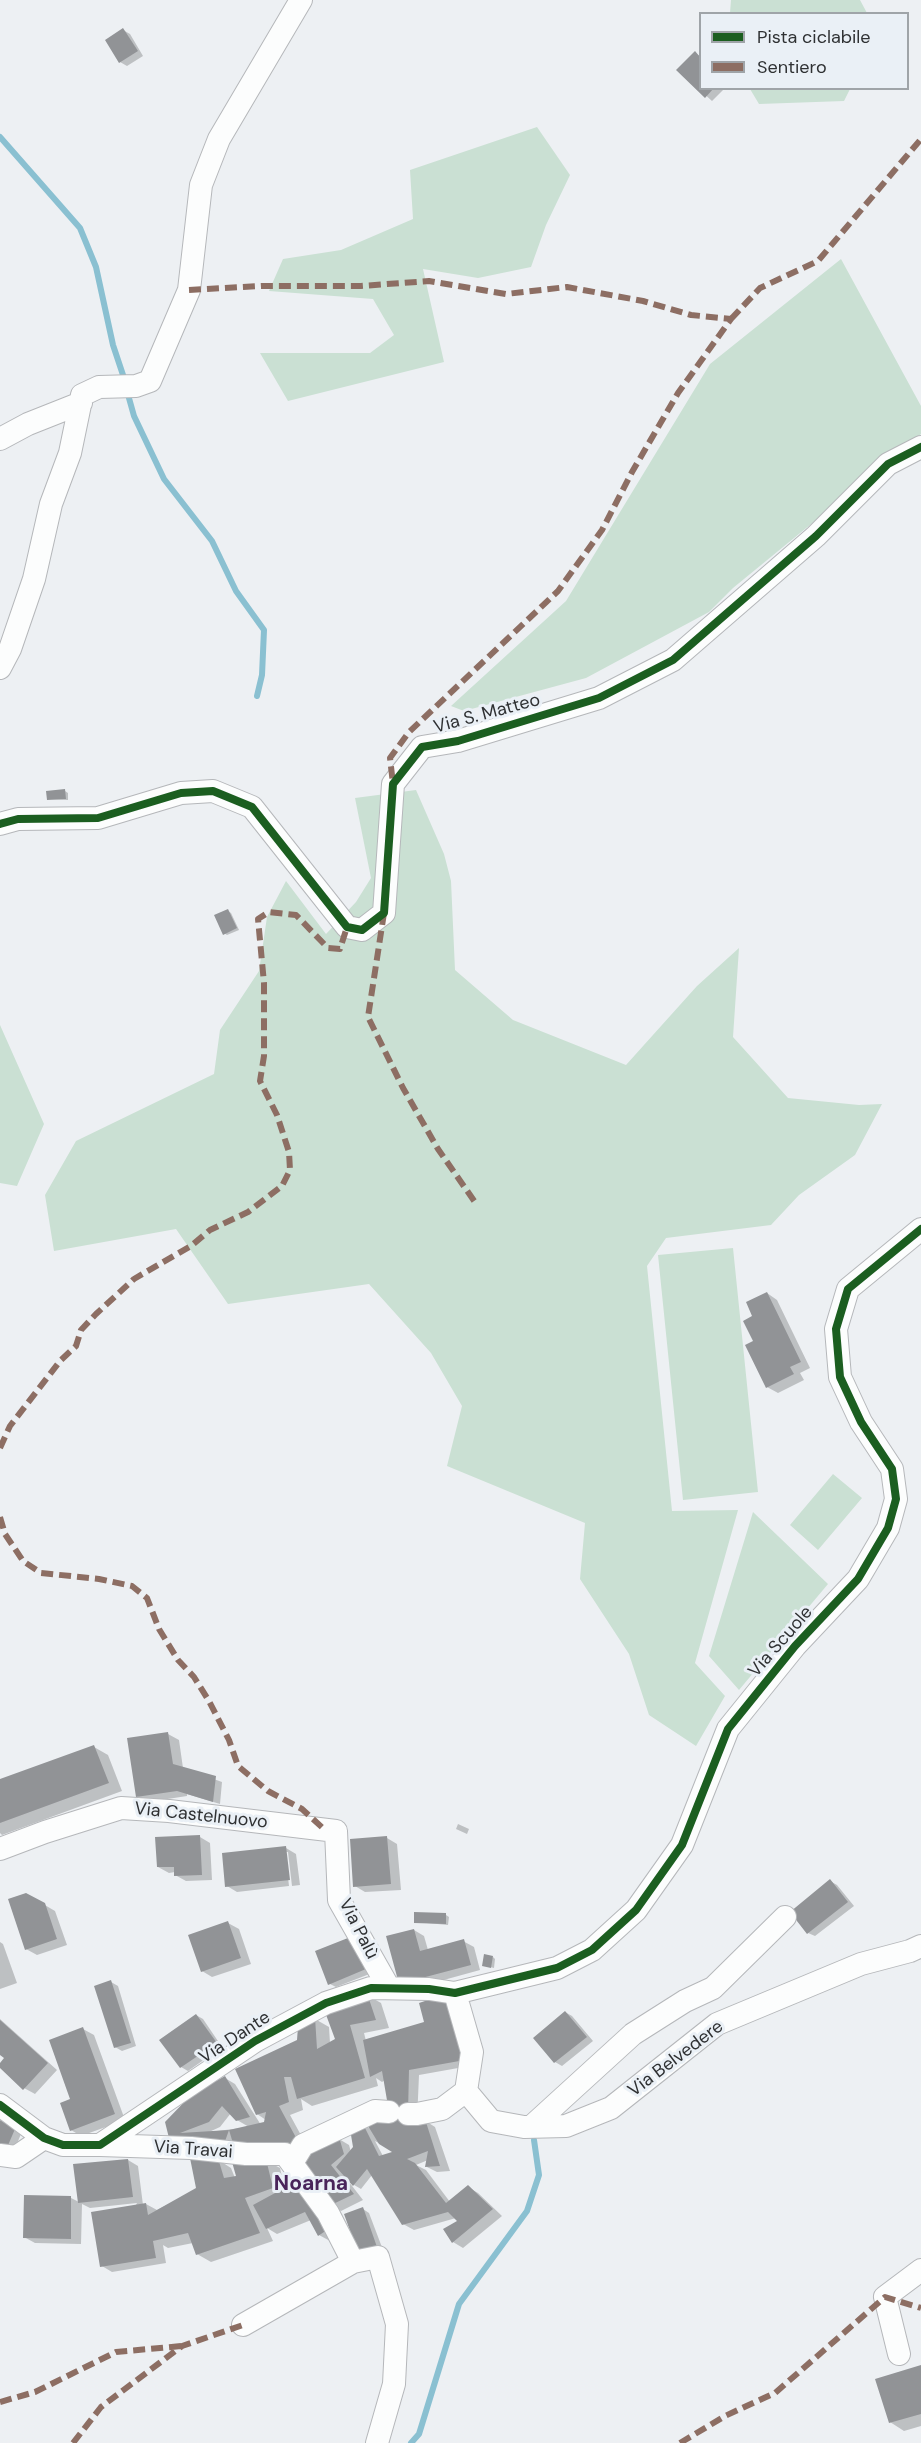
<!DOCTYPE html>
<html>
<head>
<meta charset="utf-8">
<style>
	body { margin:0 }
	#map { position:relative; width:921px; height:2443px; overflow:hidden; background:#edf0f3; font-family:"DM Sans",sans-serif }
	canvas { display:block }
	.legend { position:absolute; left:699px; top:12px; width:210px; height:78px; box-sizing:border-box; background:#eaf0f6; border:2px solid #9fa4a8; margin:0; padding:8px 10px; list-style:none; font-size:18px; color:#2f3133 }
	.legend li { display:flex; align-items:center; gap:12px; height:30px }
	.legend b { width:30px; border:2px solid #9fa4a8 }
</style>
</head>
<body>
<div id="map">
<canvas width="921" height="2443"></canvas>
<ul class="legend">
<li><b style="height:8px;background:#1b5e20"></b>Pista ciclabile</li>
<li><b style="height:8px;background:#8d6e63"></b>Sentiero</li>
</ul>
</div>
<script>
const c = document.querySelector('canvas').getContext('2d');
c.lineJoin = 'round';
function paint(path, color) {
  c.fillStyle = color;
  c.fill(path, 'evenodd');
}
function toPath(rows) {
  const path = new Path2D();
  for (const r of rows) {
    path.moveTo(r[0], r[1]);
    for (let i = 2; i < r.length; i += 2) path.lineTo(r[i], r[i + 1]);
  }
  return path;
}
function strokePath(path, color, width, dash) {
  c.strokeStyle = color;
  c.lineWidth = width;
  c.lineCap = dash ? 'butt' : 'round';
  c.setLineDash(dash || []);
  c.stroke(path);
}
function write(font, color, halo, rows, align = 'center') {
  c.font = font + ' "DM Sans",sans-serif';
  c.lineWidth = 6;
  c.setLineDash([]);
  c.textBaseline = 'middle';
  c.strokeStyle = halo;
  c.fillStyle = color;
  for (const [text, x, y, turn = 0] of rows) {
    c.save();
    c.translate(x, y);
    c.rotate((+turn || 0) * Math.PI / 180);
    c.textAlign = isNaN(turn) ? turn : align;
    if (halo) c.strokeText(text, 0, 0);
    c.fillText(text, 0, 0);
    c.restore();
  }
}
const green = toPath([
	[731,0,860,0,867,13,730,13],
	[750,89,850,89,844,101,759,104],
	[537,127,570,175,546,225,531,267,478,278,423,269,444,362,288,401,260,353,370,353,394,335,373,299,269,291,283,259,341,250,413,219,410,170],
	[841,259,921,406,921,434,733,588,709,612,586,678,464,711,451,706,566,601,710,364],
	[416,790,444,854,451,881,455,970,513,1020,626,1065,697,986,739,948,733,1037,788,1098,859,1105,882,1104,855,1155,799,1195,771,1225,666,1238,647,1266,672,1511,738,1510,695,1663,725,1696,696,1746,649,1715,629,1654,580,1579,585,1523,447,1466,462,1406,431,1353,369,1284,228,1304,176,1229,54,1251,45,1195,76,1141,214,1074,220,1030,259,971,267,917,286,881,326,934,356,902,371,878,355,798],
	[0,1025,44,1124,17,1186,0,1183],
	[733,1248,758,1492,683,1500,658,1255],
	[833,1474,862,1498,818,1550,790,1525],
	[753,1512,828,1584,739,1690,709,1656]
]);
const shadow = toPath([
	[123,30,130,34,143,56,127,66,120,62],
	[695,53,700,56,700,88,725,88,712,101,678,70],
	[65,791,68,793,68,800,48,799],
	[228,911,231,913,239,930,227,935,224,933],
	[767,1293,777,1300,810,1368,800,1373,804,1380,778,1393,767,1387,755,1342,754,1317],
	[168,1734,179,1740,183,1768,222,1782,220,1804,187,1794,187,1796,148,1802,137,1796],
	[94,1747,108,1755,122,1791,2,1835,0,1833,0,1781],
	[458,1824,469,1829,467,1834,456,1829],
	[200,1837,210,1843,212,1880,186,1881,175,1875,175,1872,169,1873,158,1867],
	[387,1838,397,1844,401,1890,365,1892,355,1886],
	[286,1848,296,1854,300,1885,292,1886,288,1852,285,1852,289,1886,237,1892,227,1886],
	[830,1881,837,1885,854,1906,815,1936,808,1933],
	[26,1894,55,1911,67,1945,37,1955,26,1949],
	[446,1915,449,1917,448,1925,416,1922],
	[228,1923,239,1929,251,1964,212,1977,202,1971],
	[414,1930,424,1936,428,1950,463,1941,474,1947,480,1970,411,1989],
	[353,1937,372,1973,336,1987,330,1984],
	[0,1942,3,1944,17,1983,0,1989],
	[493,1957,495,1959,494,1968,483,1965],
	[111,1982,118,1986,136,2046,122,2051,115,2047],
	[367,1995,381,2003,389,2028,364,2033,366,2041,426,2023,475,2065,419,2075,417,2121,424,2120,435,2127,450,2171,437,2172,427,2167,428,2160,416,2165,426,2170,450,2202,468,2187,478,2193,502,2216,463,2248,453,2242,445,2230,460,2221,456,2218,414,2230,403,2224,372,2175,361,2189,349,2182,363,2200,341,2211,330,2204,297,2160,339,2139,349,2145,351,2152,355,2147,362,2123,371,2129,390,2117,385,2080,382,2082,376,2078,378,2086,312,2106,301,2099,303,2110,290,2115,309,2150,171,2141,225,2078,235,2084,261,2125,266,2124,266,2120,257,2114,298,2041,315,2019,329,2027,330,2043,337,2040],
	[231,2113,237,2120,249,2127,209,2132,220,2127],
	[375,2141,391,2150,396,2152,383,2156],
	[565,2012,572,2016,593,2041,562,2066,555,2062,535,2038],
	[196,2015,203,2019,222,2047,188,2071,181,2067],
	[0,2019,57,2070,35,2094,24,2088,0,2066,6,2058,0,2053],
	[83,2029,94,2035,125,2120,81,2136,71,2130,72,2100],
	[0,2121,21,2134,13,2153,0,2150],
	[217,2159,231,2168,235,2178,265,2160,280,2168,285,2189,299,2182,330,2241,319,2235,311,2220,277,2234,267,2228,273,2241,211,2262,197,2254,193,2243,168,2248,163,2245,166,2263,112,2272,102,2266,137,2203,90,2208,82,2204,81,2244,35,2243,24,2237,25,2196,71,2198,79,2202,128,2160,138,2166,143,2205,146,2204,157,2210,198,2189],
	[363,2209,369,2213,383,2250,366,2256],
	[921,2367,921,2426,904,2431,890,2422]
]);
const stream = toPath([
	[0,137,80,228,96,267,113,345,125,381],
	[127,391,134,416,164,479,212,541,236,591,264,630,262,675,257,696],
	[411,2443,419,2434,459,2304,527,2211,539,2175,534,2140]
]);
const building = toPath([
	[123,28,138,51,119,63,105,40],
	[695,51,700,57,700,88,714,88,705,98,676,70],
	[65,789,66,799,47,800,46,791],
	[228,909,237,928,223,935,214,915],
	[767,1292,801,1362,790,1367,794,1374,766,1388,745,1345,753,1341,743,1321,752,1316,746,1302],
	[168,1732,173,1764,216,1776,213,1802,177,1791,136,1797,127,1738],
	[94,1745,109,1783,0,1823,0,1779],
	[200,1835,202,1875,174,1876,174,1867,157,1867,155,1837],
	[387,1836,391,1884,353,1887,350,1839],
	[286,1846,290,1880,225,1887,222,1853],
	[830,1879,848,1902,807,1934,790,1912],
	[26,1893,45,1903,57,1939,25,1950,8,1899],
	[414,1912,446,1913,446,1924,414,1923],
	[228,1921,241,1958,201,1972,188,1935],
	[414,1929,420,1951,464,1939,471,1965,399,1984,386,1936],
	[353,1936,366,1969,328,1985,315,1951],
	[484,1954,493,1956,491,1968,482,1966],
	[111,1980,131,2043,114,2048,94,1986],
	[367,1993,376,2020,350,2025,365,2078,297,2099,291,2077,284,2077,289,2102,279,2106,300,2145,235,2150,229,2130,223,2147,170,2142,165,2122,191,2095,225,2076,250,2117,236,2121,222,2106,209,2122,180,2133,229,2130,264,2122,266,2112,256,2115,235,2069,297,2040,298,2027,315,2017,317,2049,335,2039,325,2012],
	[440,1996,453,2009,465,2060,409,2070,408,2114,425,2119,440,2166,425,2167,428,2151,407,2159,415,2163,446,2203,468,2185,493,2209,452,2243,443,2229,457,2221,448,2212,402,2225,367,2169,353,2186,336,2167,353,2147,350,2129,362,2122,379,2156,392,2152,379,2144,365,2121,389,2112,382,2071,370,2077,363,2040,424,2022,419,2003],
	[565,2011,587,2037,554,2063,533,2038],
	[196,2014,217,2043,180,2068,159,2040],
	[0,2020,48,2063,23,2090,0,2068,0,2063,4,2058,0,2055],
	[83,2027,115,2114,70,2131,60,2103,70,2099,49,2040],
	[0,2120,15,2129,6,2150,0,2149],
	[339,2137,344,2154,331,2165,354,2194,329,2206,294,2159],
	[189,2153,218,2158,224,2178,236,2176,232,2162,266,2159,273,2188,245,2198,260,2233,196,2255,188,2233,153,2241,156,2258,100,2267,91,2212,146,2203,148,2215,196,2188],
	[128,2159,133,2197,78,2203,73,2164],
	[299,2180,330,2228,318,2236,305,2212,266,2229,253,2205],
	[24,2195,71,2196,71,2239,23,2238],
	[363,2207,377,2247,358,2253,344,2214],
	[921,2365,921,2414,889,2423,875,2379]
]);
const minor = toPath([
	[0,439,28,424,81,403],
	[0,668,10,649,34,579,51,504,70,453,82,395,99,387,136,386,150,381,189,290,201,185,219,139,301,0],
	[0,824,18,819,98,818,181,793,213,791,252,807,347,927,362,930,384,913,393,784,422,747,458,741,599,698,673,660,816,536,888,464,921,447],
	[0,1849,45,1832,121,1808,169,1811,336,1831,339,1900,389,1988],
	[455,1993,472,2052,466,2091,491,2121,524,2127,566,2126,611,2108,717,2024,861,1964,910,1951,921,1946],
	[0,2105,44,2138,63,2145,100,2145,255,2041,326,2003,371,1988,429,1989,455,1993,557,1968,592,1950,636,1910,682,1845,728,1729,795,1646,858,1579,888,1528,896,1499,892,1469,861,1422,840,1377,836,1329,848,1289,921,1229],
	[408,2114,417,2114,442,2109,466,2091],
	[531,2127,633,2034,685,2001,713,1988,785,1917],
	[100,2145,191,2148,246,2154,285,2154,328,2213,353,2262,243,2325],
	[0,2155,16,2157,44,2138],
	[292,2163,303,2145,375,2111,389,2112],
	[353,2262,378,2257,397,2324,394,2384,377,2443],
	[899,2354,885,2297,921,2270]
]);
const quiet = toPath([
	[189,290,261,286,361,286,429,281,506,294,567,287,643,301,691,315,731,319,678,393,632,472,602,530,558,591,409,732,390,758,393,784],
	[731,319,760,288,818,261,921,139],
	[384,913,368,1017,403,1088,438,1149,477,1205],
	[0,1448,10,1426,60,1361,76,1346,81,1330,96,1314,134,1279,191,1246,210,1230,248,1212,282,1186,290,1170,289,1152,277,1115,260,1081,264,1056,264,983,258,919,269,912,296,915,328,948,340,949,347,927],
	[0,1517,5,1534,23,1561,41,1573,99,1579,132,1586,147,1598,159,1629,178,1660,194,1677,209,1701,229,1740,238,1766,268,1791,302,1809,325,1830],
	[0,2402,35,2392,116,2352,182,2346],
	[73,2443,101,2407,182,2346,243,2325],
	[680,2443,725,2416,775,2393,885,2297,921,2308]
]);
const cycleway = toPath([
	[0,824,18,819,98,818,181,793,213,791,252,807,347,927,362,930,384,913,393,784,422,747,458,741,599,698,673,660,816,536,888,464,921,447],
	[0,2105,44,2138,63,2145,100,2145,255,2041,326,2003,371,1988,429,1989,455,1993,557,1968,592,1950,636,1910,682,1845,728,1729,795,1646,858,1579,888,1528,896,1499,892,1469,861,1422,840,1377,836,1329,848,1289,921,1229]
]);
const streetNames = [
	["Via S. Matteo",487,714,-15],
	["Via Scuole",781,1642,-49],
	["Via Castelnuovo",201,1816,6],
	["Via Palù",358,1929,63],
	["Via Dante",235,2038,-33],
	["Via Belvedere",676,2059,-37],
	["Via Travai",193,2150,4]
];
const quarterNames = [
	["Noarna",311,2184]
];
paint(green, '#cae0d3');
paint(shadow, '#0003');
strokePath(stream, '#8ac0d1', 6);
paint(building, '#919396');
strokePath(minor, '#b5b7ba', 24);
strokePath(minor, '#fcfdfd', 22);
strokePath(quiet, '#8d6e63', 6, [12, 6]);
strokePath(cycleway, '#1b5e20', 8);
write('18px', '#2f3133', '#eaf0f6', streetNames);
write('bold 21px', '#49245a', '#eaf0f6', quarterNames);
</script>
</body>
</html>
